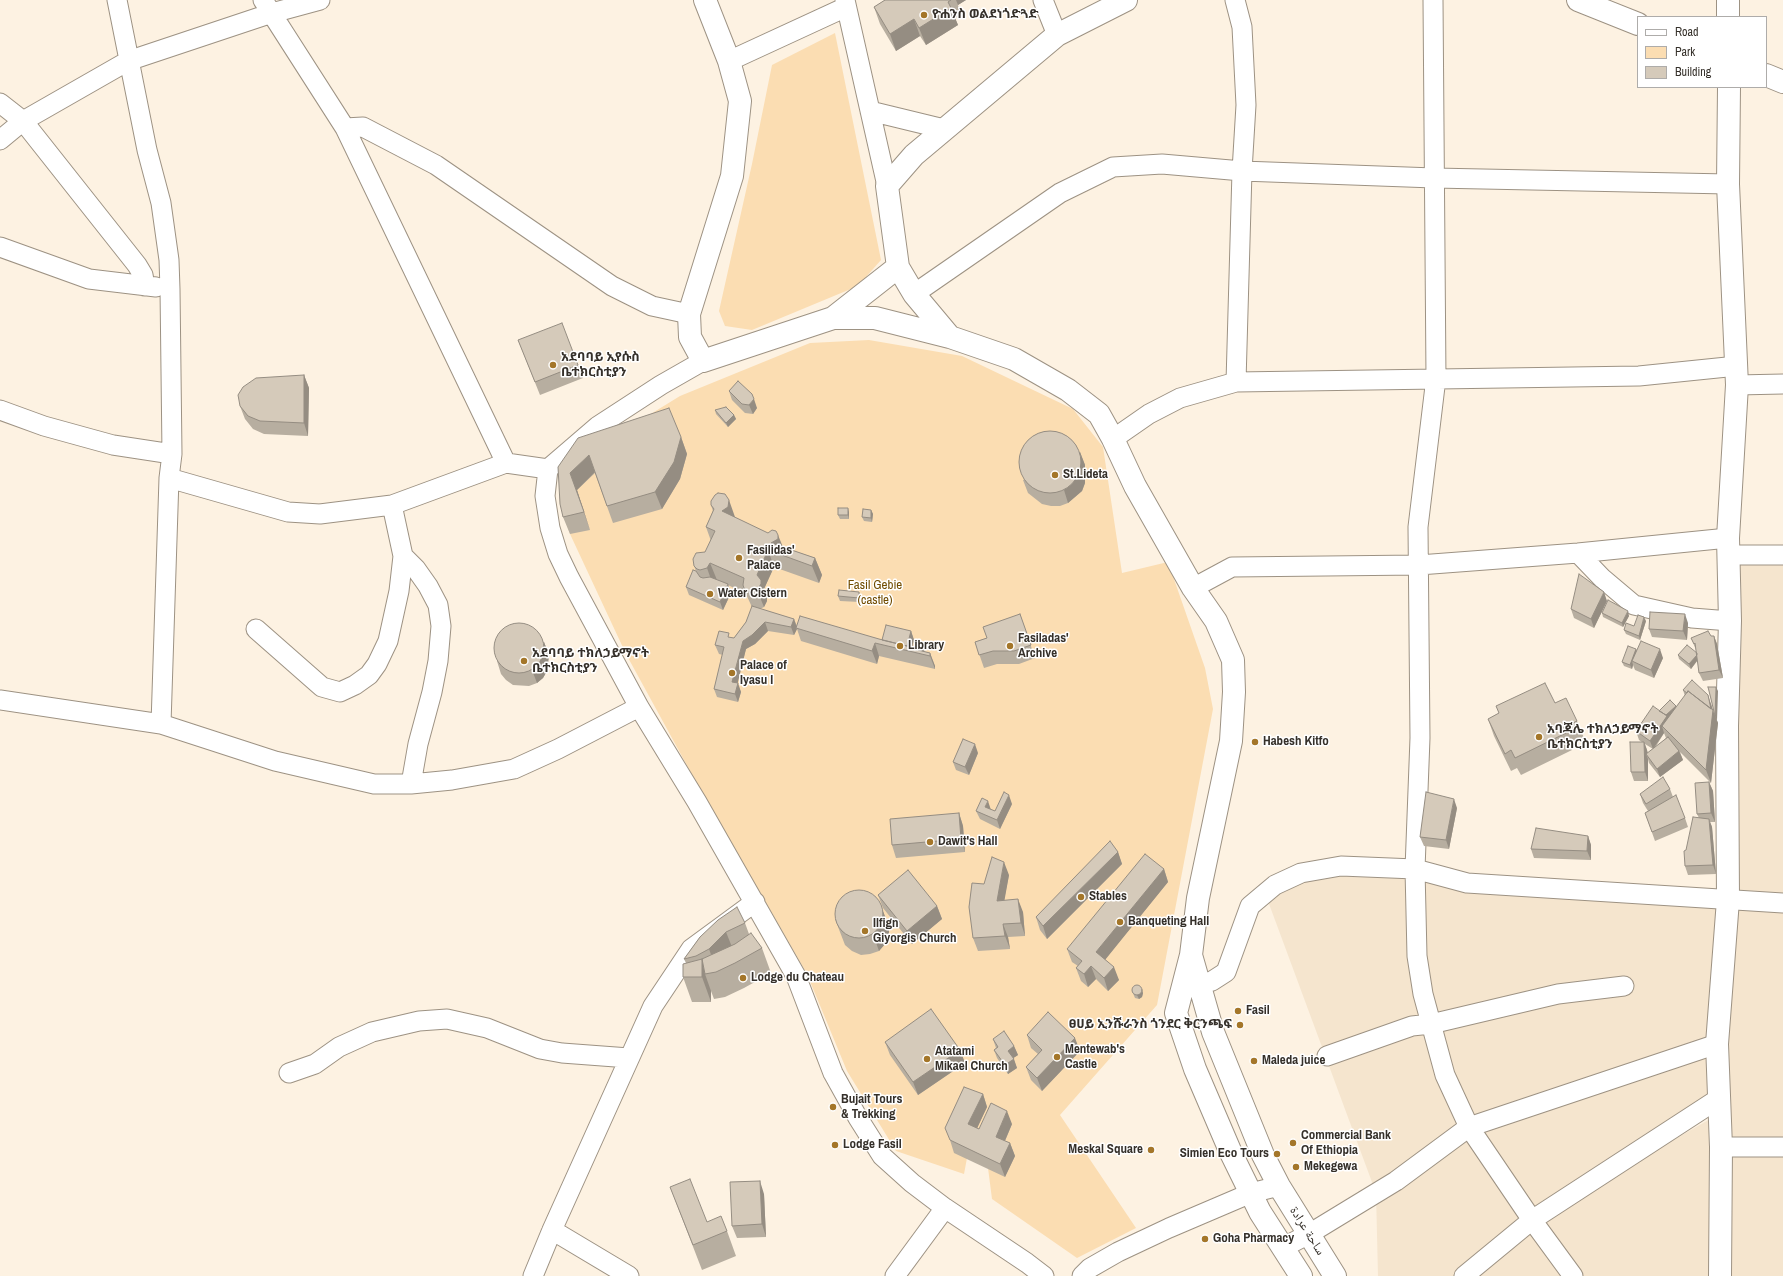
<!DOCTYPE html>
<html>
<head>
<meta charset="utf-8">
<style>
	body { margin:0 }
	#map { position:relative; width:1783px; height:1276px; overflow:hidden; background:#fdf2e2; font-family:"Archivo Narrow",sans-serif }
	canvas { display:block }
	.legend { position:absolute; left:1637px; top:16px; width:130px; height:72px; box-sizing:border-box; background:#fff; border:1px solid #aeacaa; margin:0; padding:5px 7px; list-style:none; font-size:12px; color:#35302a }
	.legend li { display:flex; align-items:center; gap:8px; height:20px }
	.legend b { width:20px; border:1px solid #aeacaa }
</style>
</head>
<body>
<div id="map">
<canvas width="1783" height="1276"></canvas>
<ul class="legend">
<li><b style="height:5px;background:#fff"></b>Road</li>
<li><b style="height:11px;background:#fbddb2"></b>Park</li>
<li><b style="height:11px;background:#d5caba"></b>Building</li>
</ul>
</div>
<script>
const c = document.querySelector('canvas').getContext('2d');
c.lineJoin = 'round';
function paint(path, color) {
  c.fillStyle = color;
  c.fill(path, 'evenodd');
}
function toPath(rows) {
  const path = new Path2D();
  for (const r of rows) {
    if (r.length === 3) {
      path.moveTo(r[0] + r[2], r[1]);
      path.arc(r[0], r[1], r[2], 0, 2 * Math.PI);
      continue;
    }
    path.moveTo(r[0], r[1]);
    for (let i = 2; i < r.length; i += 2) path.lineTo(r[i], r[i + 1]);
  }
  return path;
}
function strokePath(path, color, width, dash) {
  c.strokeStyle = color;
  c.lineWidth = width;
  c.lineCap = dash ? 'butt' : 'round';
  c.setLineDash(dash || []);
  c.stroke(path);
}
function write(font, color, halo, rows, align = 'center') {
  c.font = font + ' "Archivo Narrow","Noto Naskh Arabic","Noto Sans Ethiopic",sans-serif';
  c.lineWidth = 3;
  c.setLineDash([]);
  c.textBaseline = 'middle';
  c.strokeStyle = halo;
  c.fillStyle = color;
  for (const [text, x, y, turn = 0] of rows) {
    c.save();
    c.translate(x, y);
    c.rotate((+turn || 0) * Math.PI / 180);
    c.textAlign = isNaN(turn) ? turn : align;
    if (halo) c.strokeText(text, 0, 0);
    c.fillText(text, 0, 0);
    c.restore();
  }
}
const built = toPath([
	[1729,555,1783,555,1783,1276,1378,1276,1376,1193,1265,893,1341,866,1728,900],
	[1718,1100,1719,1114,1624,1168]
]);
const green = toPath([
	[835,33,881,260,858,286,752,330,725,326,719,311,752,164,772,65],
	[869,340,962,356,1073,409,1103,447,1122,573,1168,562,1205,668,1213,709,1157,1005,1060,1115,1136,1228,1077,1258,992,1199,988,1168,967,1158,964,1174,896,1151,847,1071,807,974,690,771,626,654,570,534,566,522,584,455,680,396,810,343]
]);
const minor = toPath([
	[117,0,147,150,161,203,169,260,170,289,172,454,169,478,161,724],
	[263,0,345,128,506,463],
	[845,0,887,186],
	[1043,0,1057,35],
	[1235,0,1242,27,1246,105,1242,171,1236,382],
	[1433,0,1436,378,1418,527,1420,738,1415,869,1417,956,1423,994,1445,1075,1469,1127,1532,1220,1573,1276],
	[729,61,846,7],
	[0,103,23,121,137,265,143,275,145,286],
	[870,111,944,129],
	[345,128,363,127,436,165,612,286,652,306,689,314],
	[0,140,23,121,128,61,272,13,320,0],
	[0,247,89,279,156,287],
	[914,294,1060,193,1113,167,1162,164,1242,171,1434,178,1728,184],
	[703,361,661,385,598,426,548,469,545,496,550,528,558,554,569,577,639,707,697,802,796,976,833,1073,858,1118,882,1156,912,1183,945,1208,1027,1263,1044,1276],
	[1737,385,1783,384],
	[0,410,44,426,113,445,172,454],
	[1113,439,1149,414,1180,398,1236,382,1639,376,1737,366],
	[169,478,288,512,320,514,392,505,506,463,548,469],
	[1578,553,1602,578,1634,605,1692,618,1730,621],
	[1729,555,1783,555],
	[403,556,416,569,428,586,438,605,441,626,438,661,432,692,418,744,411,784],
	[1193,588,1232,567,1419,565,1578,553,1728,538],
	[256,629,322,687,340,692,355,685,369,675,377,664,388,641,399,591,403,556,392,505],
	[0,700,161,724,275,761,374,784,411,784,452,780,514,769,558,749,639,707],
	[1185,988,1212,981,1226,972,1250,906,1275,885,1301,873,1341,866,1415,869,1467,883,1783,903],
	[1327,1056,1412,1026,1431,1024,1558,994,1624,986],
	[289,1073,315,1064,339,1047,372,1032,419,1021,447,1019,487,1028,540,1049,562,1053,629,1058],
	[1721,1147,1783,1147],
	[552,1230,629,1276],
	[1282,1248,1309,1234,1396,1181,1469,1127,1717,1044],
	[533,1276,552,1230,653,1006,691,949,755,902],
	[895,1276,945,1208],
	[1082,1276,1090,1268,1118,1252,1169,1228,1251,1193,1279,1186],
	[1464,1276,1532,1220,1718,1099]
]);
const tertiary = toPath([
	[705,0,729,61,740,101,732,176,689,314,690,337,703,361,833,318,875,318,950,337,1014,359,1068,390,1099,414,1113,439,1135,486,1193,588,1216,621,1233,660,1234,692,1231,741,1198,898,1191,955,1176,1013,1195,1069,1231,1153,1260,1212,1301,1276],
	[1578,0,1638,24],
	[1728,0,1728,17],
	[1766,75,1783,82],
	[833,318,898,267],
	[950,337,914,294,898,267,887,186,914,155,1057,35,1126,0],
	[1191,955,1213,1032,1263,1155,1279,1186,1335,1276],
	[1720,1276,1721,1147,1717,1044,1728,900,1727,726,1730,621,1728,538,1737,385,1728,184,1729,87]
]);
const wall = toPath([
	[885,0,966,0,958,5,961,15,955,18,958,25,926,45,920,36,896,51,880,24,874,7],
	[518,340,578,365,583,378,540,395],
	[304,375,309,388,308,436,264,434,253,429,245,419,240,406],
	[729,391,757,408,753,414,745,413,732,400],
	[715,410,734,415,736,419,728,427,716,414],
	[681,437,687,454,680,479,662,509,613,523,595,473,577,490,590,530,570,534,563,517,558,467],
	[1080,452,1085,465,1085,483,1082,491,1068,503,1060,506,1051,506,1042,504,1028,493,1023,480],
	[711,505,735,518,783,547,815,558,822,575,819,583,774,567,764,589,767,597,767,601,764,607,760,609,794,619,797,626,882,640,911,631,914,640,912,647,915,648,921,641,925,652,930,653,935,666,935,669,879,656,877,664,801,641,797,629,794,635,768,631,755,644,746,649,737,683,741,692,738,702,717,697,714,689,723,655,719,654,715,645,731,638,734,638,746,622,752,607,751,605,746,594,728,585,731,593,723,610,689,595,686,587,696,571,694,566,705,552,711,541,706,527,713,511],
	[871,510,873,514,872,522,864,521,862,517],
	[849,512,849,519,840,519,838,515],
	[838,596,861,597,860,602,840,601],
	[1607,601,1594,628,1574,618,1571,609],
	[1602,613,1629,616,1623,627,1603,617],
	[1020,614,1035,658,1019,664,997,664,984,668,975,642,987,638],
	[1646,621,1640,640,1626,634,1624,630,1634,626],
	[1688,623,1687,640,1652,637,1649,629],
	[1711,636,1714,636,1717,644,1723,678,1703,681,1699,673,1698,660,1691,669,1679,659,1678,655,1697,653,1696,650,1691,638],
	[544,642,549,655,547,671,543,678,537,683,529,686,513,685,506,680,501,674,497,661],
	[1636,649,1637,651,1663,658,1654,678,1635,670,1633,665,1632,669,1624,666,1622,662],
	[1683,690,1711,704,1713,710,1718,723,1711,783,1680,752,1683,760,1660,777,1649,763,1648,759,1648,781,1634,781,1631,772,1642,742,1639,740,1636,731,1659,711,1676,707,1685,696],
	[1664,733,1666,738,1655,748],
	[1645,744,1653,749,1648,753],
	[1555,703,1577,721,1584,738,1570,744,1572,750,1521,775,1517,768,1511,771,1494,736,1488,719,1499,713,1496,706],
	[978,753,969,775,956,770,953,762],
	[1709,782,1713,791,1715,822,1710,822,1712,827,1716,874,1688,875,1685,866,1686,850,1699,818,1697,814],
	[1670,789,1673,797,1685,818,1688,827,1655,841,1645,813,1648,811,1643,803,1640,794],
	[1012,804,1000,829,980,819,976,811,991,810,995,811],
	[1457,808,1449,849,1424,846,1420,837],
	[959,813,963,826,965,852,896,858,892,845],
	[1588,836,1591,845,1591,860,1534,858,1531,849],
	[1118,852,1122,864,1047,939,1040,930,1036,917],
	[1164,869,1168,882,1105,959,1119,980,1108,991,1096,979,1088,987,1081,981,1076,968,1078,966,1072,962,1067,949],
	[1009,875,1004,900,1023,912,1025,936,1008,937,1010,949,978,951,973,938,984,884],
	[878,895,937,906,942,919,912,944,883,908],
	[882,909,889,926,889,935,885,944,879,951,870,954,861,955,852,951,845,945,835,919],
	[745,923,749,934,762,948,771,973,744,988,725,997,714,999,711,991,711,1002,692,1002,683,977,686,963,684,959,700,937],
	[1132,991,1143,993,1142,997,1139,999,1135,998],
	[1027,1035,1080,1051,1042,1091,1031,1080,1026,1067,1038,1054,1031,1048],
	[993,1039,1014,1046,1018,1055,1013,1058,1017,1068,1008,1074,997,1058,994,1050,996,1048],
	[885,1042,960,1050,965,1063,918,1095,890,1055],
	[983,1094,987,1107,977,1128,979,1129,1012,1124,1005,1141,1010,1143,1015,1156,1005,1177,954,1153,950,1140],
	[670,1187,707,1222,727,1231,736,1256,702,1270],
	[764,1194,766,1237,737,1238,732,1226]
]);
const shadedWall = toPath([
	[956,0,966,0,958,5],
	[951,8,958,25,926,45,919,28],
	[914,19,920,36,896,51,890,34],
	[304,375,309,388,308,436,304,423],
	[754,399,757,408,753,414,749,405],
	[734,415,736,419,728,427,726,423],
	[681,437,687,454,680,479,662,509,655,492],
	[1080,452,1085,465,1085,483,1082,491,1068,503,1064,490],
	[589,455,595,472,577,490,590,530,570,473],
	[729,500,735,517,734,524,722,511],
	[848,508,849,512,849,519,848,515],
	[871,510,873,514,872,522,871,518],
	[778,535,785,552,771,543],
	[768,550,774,567,764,589,767,597,767,601,764,607,757,590,757,575],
	[815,558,822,575,819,583,812,566],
	[710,563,717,580,713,585,707,568],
	[728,584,731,593,723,610,720,602],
	[859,592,861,597,860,602,859,598],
	[1604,592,1607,601,1594,628,1591,619],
	[1628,611,1629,616,1623,627,1622,623],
	[1685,614,1688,623,1687,640,1683,631],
	[1644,617,1646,621,1640,640,1639,636],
	[794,619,797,628,796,628,797,629,794,635,791,627],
	[765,622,768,631,755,644,746,649,736,690,732,682,743,641],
	[911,631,914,640,911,651,906,649],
	[1714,636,1717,644,1723,678,1719,670],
	[921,641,925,654,918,650],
	[544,642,549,655,547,671,543,678,537,683,532,670],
	[875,643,879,656,877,664,872,651],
	[1636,649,1638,654,1632,661,1633,665,1632,669,1630,665],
	[1660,649,1663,658,1654,678,1651,670],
	[930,653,935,666,935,669,930,656],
	[1697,654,1699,658,1691,669,1689,664],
	[738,683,741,692,738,702,735,694],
	[1716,687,1718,691,1717,721,1715,716],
	[1708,695,1711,704,1713,711,1718,723,1711,783,1706,770],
	[1676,706,1677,710,1662,726,1664,733,1653,749,1650,741,1664,717],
	[1644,742,1647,750,1648,756,1646,754,1648,759,1648,781,1645,772],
	[975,744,978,753,969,775,965,767],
	[1679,751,1683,760,1660,777,1657,769],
	[1709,782,1713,791,1715,822,1711,813],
	[1009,795,1012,804,1000,829,997,820],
	[1454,799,1457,808,1449,849,1446,840],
	[988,801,991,810,985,807],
	[959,813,963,826,965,852,961,839],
	[1709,819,1712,827,1716,874,1713,865],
	[1588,836,1591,845,1591,860,1587,851],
	[1118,852,1122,864,1047,939,1043,926],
	[1004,862,1009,875,1002,914,997,901],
	[1164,869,1168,882,1101,965,1096,952],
	[1018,899,1023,912,1025,936,1021,923],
	[937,906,942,919,912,944,907,931],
	[882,909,889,926,889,935,885,944,879,951,873,934],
	[1003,924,1008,937,1010,949,1005,936],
	[726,932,736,957,717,971,709,949],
	[702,959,705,974,711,991,711,1002,702,977],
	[1091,966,1096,979,1088,987,1084,974],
	[1114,967,1119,980,1108,991,1104,978],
	[1142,989,1143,993,1142,997,1139,999,1137,995],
	[1075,1038,1080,1051,1042,1091,1037,1078],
	[1014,1046,1018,1055,1012,1059,1008,1051],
	[960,1050,965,1063,918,1095,913,1082],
	[1014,1059,1017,1068,1008,1074,1005,1065],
	[983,1094,987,1107,973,1137,968,1124],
	[1007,1111,1012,1124,1001,1150,996,1137],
	[1010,1143,1015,1156,1005,1177,1000,1164],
	[760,1181,764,1194,766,1237,762,1224]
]);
const building = toPath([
	[885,0,951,0,948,2,951,8,919,28,914,19,890,34,874,7,885,0],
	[562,323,578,365,535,382,518,340,562,323],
	[304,375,304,423,260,421,248,416,240,406,238,395,243,387,256,378,304,375],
	[738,381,752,394,754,399,749,405,742,404,729,391,738,381],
	[726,407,734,415,726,423,715,410,726,407],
	[669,408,681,437,674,462,655,492,607,506,589,455,570,473,584,512,563,517,560,504,558,467,578,438,669,408],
	[1050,462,31],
	[718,493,725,494,729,500,728,507,722,511,768,533,772,530,776,531,778,535,778,539,771,543,815,558,812,566,768,550,757,575,761,580,761,584,757,590,754,592,747,591,744,588,743,585,744,578,710,563,707,568,700,570,697,569,694,566,693,559,696,553,705,552,715,531,706,527,714,509,711,505,711,501,715,495,718,493],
	[838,508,848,508,848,515,838,515,838,508],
	[863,509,871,510,871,518,862,517,863,509],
	[693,570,696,571,700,577,703,578,710,577,728,584,720,602,686,587,693,570],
	[1579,574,1604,592,1591,619,1571,609,1579,574],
	[839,590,859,592,859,598,838,596,839,590],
	[1608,600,1628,611,1622,623,1602,613,1608,600],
	[752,606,794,619,791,627,765,622,752,635,743,641,732,682,738,683,735,694,714,689,724,647,715,645,719,631,729,633,728,637,734,638,746,622,752,606],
	[1650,612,1685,614,1683,631,1649,629,1650,612],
	[1020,614,1031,645,1014,651,993,651,979,655,975,642,987,638,983,627,1020,614],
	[1638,615,1644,617,1639,636,1624,630,1626,623,1634,626,1638,615],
	[800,616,879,639,915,648,917,641,921,641,918,650,930,653,930,656,875,643,872,651,796,628,800,616],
	[519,648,25],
	[886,625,911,631,907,646,882,640,886,625],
	[1708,631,1711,636,1714,636,1719,670,1699,673,1695,643,1694,644,1691,638,1708,631],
	[1641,641,1660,649,1651,670,1632,661,1641,641],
	[1687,645,1697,653,1697,655,1689,664,1678,655,1687,645],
	[1628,646,1636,649,1630,665,1622,662,1628,646],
	[1692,680,1708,695,1711,709,1688,691,1687,693,1683,690,1692,680],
	[1545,683,1555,703,1566,698,1577,721,1563,728,1566,733,1515,758,1511,750,1505,754,1488,719,1499,713,1496,706,1545,683],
	[1708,687,1716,687,1715,716,1711,699,1708,687],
	[1688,691,1713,710,1706,770,1662,726,1688,691],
	[1670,700,1676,706,1666,715,1659,711,1670,700],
	[1653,706,1667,716,1650,741,1636,731,1653,706],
	[1668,737,1679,751,1657,769,1646,754,1668,737],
	[963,739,975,744,965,767,953,762,963,739],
	[1630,742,1644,742,1645,772,1631,772,1630,742],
	[1663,777,1670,789,1646,804,1640,794,1663,777],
	[1709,782,1711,813,1697,814,1695,783,1709,782],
	[1004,792,1009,795,997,820,976,811,982,798,988,801,985,807,995,811,1004,792],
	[1426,792,1454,799,1446,840,1420,837,1426,792],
	[1676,795,1685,818,1652,832,1645,813,1676,795],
	[959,813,961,839,892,845,890,819,959,813],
	[1693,817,1709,819,1713,865,1685,866,1684,851,1686,850,1693,817],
	[1536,828,1588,836,1587,851,1531,849,1536,828],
	[1110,841,1118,852,1043,926,1036,917,1110,841],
	[1145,854,1164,869,1096,952,1114,967,1104,978,1091,966,1084,974,1076,968,1082,961,1067,949,1145,854],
	[992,857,1004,862,997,901,1018,899,1021,923,1003,924,1005,936,973,938,969,907,972,883,984,884,992,857],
	[908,870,937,906,907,931,878,895,908,870],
	[859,914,24],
	[737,907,745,923,726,932,709,949,696,956,684,959,700,937,718,920,737,907],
	[751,933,762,948,735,963,716,972,705,974,702,959,735,944,751,933],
	[702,959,702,977,683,977,683,964,702,959],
	[1137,990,5],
	[931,1009,960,1050,913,1082,885,1042,931,1009],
	[1048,1012,1075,1038,1037,1078,1026,1067,1042,1050,1027,1035,1048,1012],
	[1004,1031,1014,1046,1008,1051,1014,1059,1005,1065,994,1050,998,1047,993,1039,1004,1031],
	[964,1087,983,1094,968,1124,979,1129,991,1103,1007,1111,996,1137,1010,1143,1000,1164,950,1140,945,1128,964,1087],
	[690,1179,707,1222,721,1216,727,1231,693,1245,670,1187,690,1179],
	[760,1181,762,1224,732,1226,730,1182,760,1181]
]);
const markers = [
	[924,15,4,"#a47629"],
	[553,365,4,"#a47629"],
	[1055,475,4,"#a47629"],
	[739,558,4,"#a47629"],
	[710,594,4,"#a47629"],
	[900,646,4,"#a47629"],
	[1010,646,4,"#a47629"],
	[524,661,4,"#a47629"],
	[732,673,4,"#a47629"],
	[1539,737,4,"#a47629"],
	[1255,742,4,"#a47629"],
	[930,842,4,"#a47629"],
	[1081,897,4,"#a47629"],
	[1120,922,4,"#a47629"],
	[865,931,4,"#a47629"],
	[743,978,4,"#a47629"],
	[1238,1011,4,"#a47629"],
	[1240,1025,4,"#a47629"],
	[1057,1057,4,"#a47629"],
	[927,1059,4,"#a47629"],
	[1254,1061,4,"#a47629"],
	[833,1107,4,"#a47629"],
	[1293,1143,4,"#a47629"],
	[835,1145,4,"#a47629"],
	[1151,1150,4,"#a47629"],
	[1277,1154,4,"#a47629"],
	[1296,1167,4,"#a47629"],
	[1205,1239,4,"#a47629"]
];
const poiNames = [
	["ዮሐንስ ወልደነጎድጓድ",932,15],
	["አደባባይ ኢየሱስ",561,358],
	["ቤተክርስቲያን",561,373],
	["St.Lideta",1063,475],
	["Fasilidas'",747,551],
	["Palace",747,566],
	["Water Cistern",718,594],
	["Fasiladas'",1018,639],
	["Archive",1018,654],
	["Library",908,646],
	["አደባባይ ተክለኃይማኖት",532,654],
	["ቤተክርስቲያን",532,669],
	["Palace of",740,666],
	["Iyasu I",740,681],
	["አባጃሌ ተክለኃይማኖት",1547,730],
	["ቤተክርስቲያን",1547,745],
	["Habesh Kitfo",1263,742],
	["Dawit's Hall",938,842],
	["Stables",1089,897],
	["Banqueting Hall",1128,922],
	["Ilfign",873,924],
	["Giyorgis Church",873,939],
	["Lodge du Chateau",751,978],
	["Fasil",1246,1011],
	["ፀሀይ ኢንሹራንስ ጎንደር ቅርንጫፍ",1232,1025,"right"],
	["Mentewab's",1065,1050],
	["Castle",1065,1065],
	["Atatami",935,1052],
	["Mikael Church",935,1067],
	["Maleda juice",1262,1061],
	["Bujait Tours",841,1100],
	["& Trekking",841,1115],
	["Commercial Bank",1301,1136],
	["Of Ethiopia",1301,1151],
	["Lodge Fasil",843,1145],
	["Meskal Square",1143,1150,"right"],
	["Simien Eco Tours",1269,1154,"right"],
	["Mekegewa",1304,1167],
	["Goha Pharmacy",1213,1239]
];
const parkNames = [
	["Fasil Gebie",875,586],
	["(castle)",875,601]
];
const streetNames = [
	["ساحة عرادة",1307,1231,58]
];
paint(built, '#f5e5ce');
paint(green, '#fbddb2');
strokePath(minor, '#9d9283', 21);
strokePath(tertiary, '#9d9283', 24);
strokePath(minor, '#fff', 19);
strokePath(tertiary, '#fff', 22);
paint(wall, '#b7aea0');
paint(shadedWall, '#958d82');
paint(building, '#d5caba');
strokePath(building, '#958d82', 1);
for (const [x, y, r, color] of markers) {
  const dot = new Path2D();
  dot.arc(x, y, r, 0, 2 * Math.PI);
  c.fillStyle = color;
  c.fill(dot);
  strokePath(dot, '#fff', 1.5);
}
write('bold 13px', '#35302a', '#fff', poiNames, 'left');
write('13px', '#714c00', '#fff', parkNames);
write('13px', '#35302a', '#fff', streetNames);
</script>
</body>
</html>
